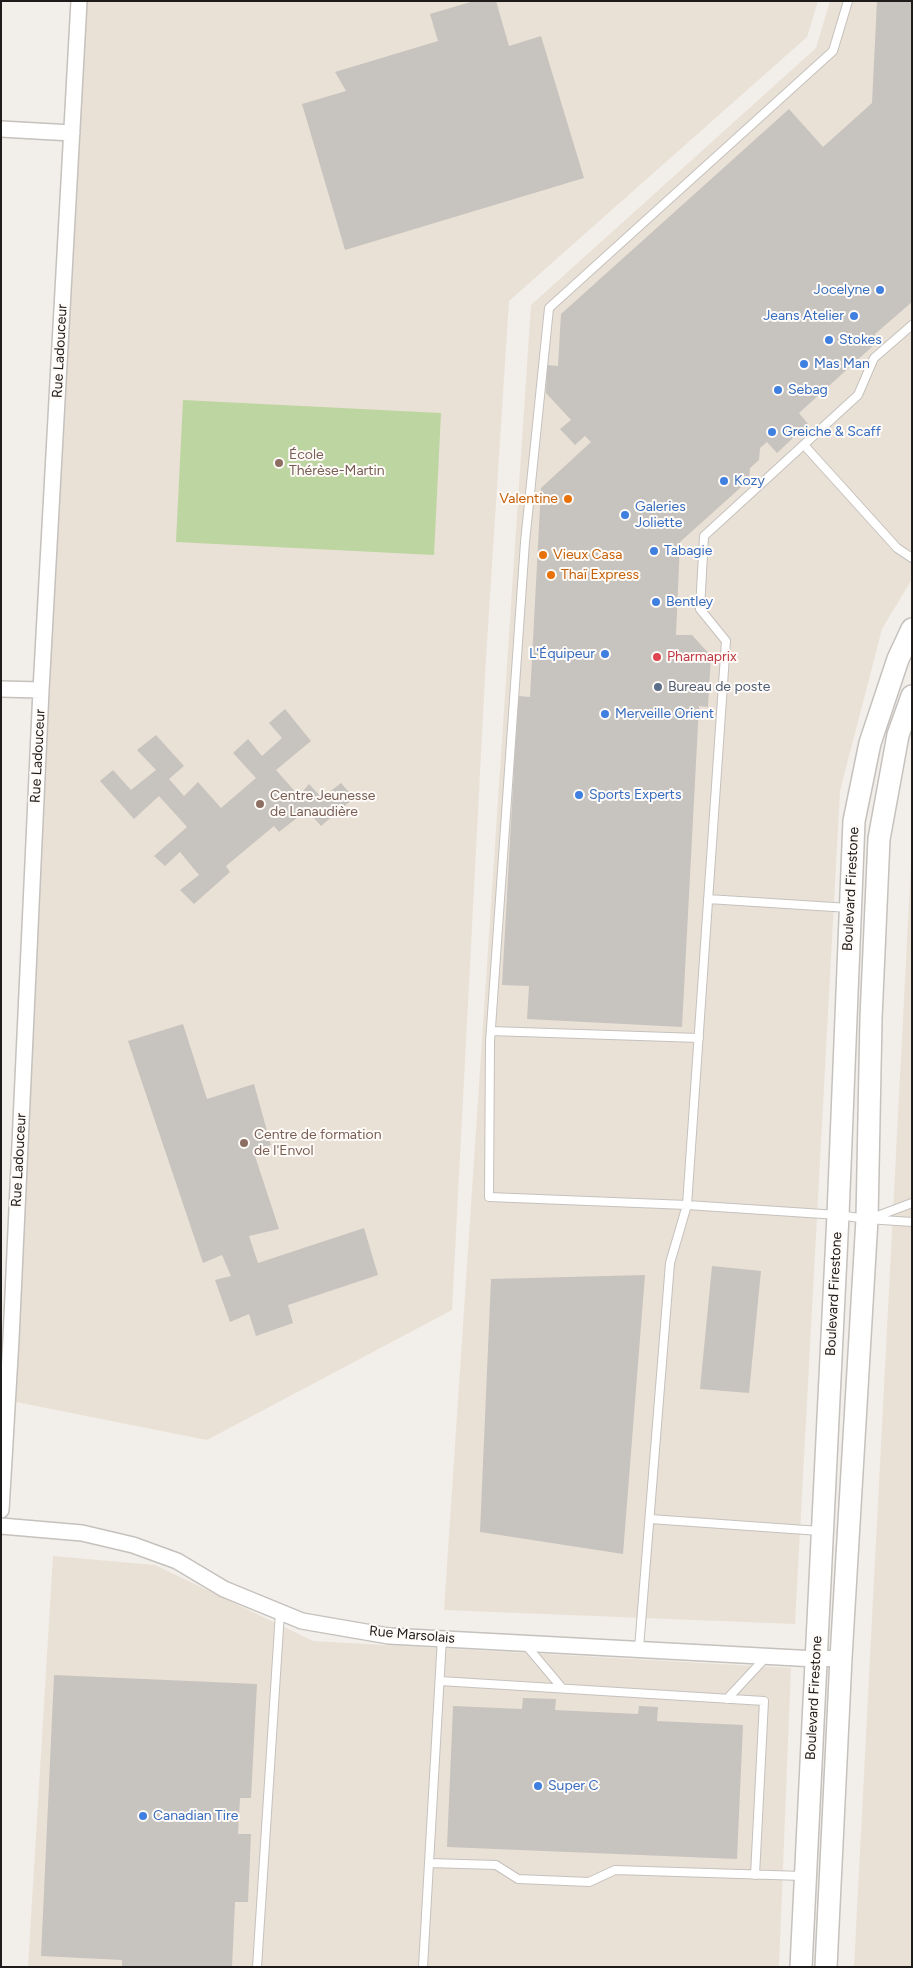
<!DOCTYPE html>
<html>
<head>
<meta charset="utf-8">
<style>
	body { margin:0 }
	#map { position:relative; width:913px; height:1968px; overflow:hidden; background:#f2eee9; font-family:Figtree,sans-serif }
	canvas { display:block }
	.frame { position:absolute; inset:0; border:2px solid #1e1c1b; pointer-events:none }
</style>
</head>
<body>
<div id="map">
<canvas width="913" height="1968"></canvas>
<div class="frame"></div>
</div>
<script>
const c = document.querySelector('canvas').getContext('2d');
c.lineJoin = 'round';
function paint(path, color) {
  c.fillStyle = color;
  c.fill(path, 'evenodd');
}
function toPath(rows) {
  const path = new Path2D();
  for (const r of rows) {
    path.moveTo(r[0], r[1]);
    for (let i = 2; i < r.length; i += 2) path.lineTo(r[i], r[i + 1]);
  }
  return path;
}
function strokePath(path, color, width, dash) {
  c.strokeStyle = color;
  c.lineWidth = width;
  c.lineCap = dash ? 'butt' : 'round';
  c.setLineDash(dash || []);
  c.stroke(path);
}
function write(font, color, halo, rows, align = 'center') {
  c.font = font + ' Figtree,sans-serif';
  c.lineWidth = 4;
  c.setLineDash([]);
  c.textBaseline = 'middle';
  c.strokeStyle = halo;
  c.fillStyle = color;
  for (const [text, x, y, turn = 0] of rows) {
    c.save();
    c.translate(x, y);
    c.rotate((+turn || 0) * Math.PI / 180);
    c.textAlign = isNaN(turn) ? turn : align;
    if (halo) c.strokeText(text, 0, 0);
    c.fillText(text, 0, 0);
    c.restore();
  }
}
const built = toPath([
	[86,1,818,1,807,37,509,301,486,658,452,1310,207,1440,16,1402,51,625],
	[830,1,912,1,912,579,882,629,840,791,795,1624,444,1610,531,305,816,48],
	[912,844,912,1967,854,1967],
	[53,1556,155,1565,313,1641,791,1668,779,1967,28,1967]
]);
const green = toPath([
	[183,400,441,413,434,555,176,542]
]);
const building = toPath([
	[474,1,496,1,509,46,541,36,584,178,345,250,302,104,346,91,335,72,438,41,430,14],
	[877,1,912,1,912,302,875,334,874,345,799,413,808,424,777,453,767,442,760,448,759,460,750,468,749,480,680,542,676,635,692,635,711,656,708,707,699,706,682,1027,527,1019,529,986,502,985,518,696,530,697,541,488,591,442,585,436,575,445,560,429,571,420,546,393,547,365,558,366,561,314,789,109,823,147,872,103],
	[285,709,311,741,276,770,299,796,309,784,322,798,341,783,354,798,321,826,307,810,279,832,274,826,226,866,230,872,194,904,180,890,199,875,180,852,165,866,154,856,187,827,159,796,134,819,100,781,113,770,131,790,156,770,137,750,156,735,184,766,169,779,184,796,198,782,221,808,256,778,233,753,248,739,262,756,282,738,269,723],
	[183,1024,207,1099,254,1084,271,1145,253,1150,279,1229,249,1236,258,1263,364,1228,378,1275,288,1305,293,1323,256,1336,249,1314,230,1322,215,1280,231,1276,222,1255,203,1263,128,1041],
	[712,1266,761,1271,749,1393,700,1389],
	[645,1275,623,1554,480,1532,491,1279],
	[54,1675,257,1684,251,1798,240,1798,238,1834,251,1834,248,1902,235,1902,232,1967,138,1967,122,1966,122,1960,41,1956],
	[523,1698,556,1699,555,1710,638,1714,639,1706,658,1707,657,1721,743,1725,737,1859,447,1847,453,1706,522,1709]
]);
const lane = toPath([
	[848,1,833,51,549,308,525,542,490,1042,489,1197,687,1205,838,1215,867,1219,912,1222],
	[804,445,897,548,912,558],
	[708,899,849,908],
	[491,1031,699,1038],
	[872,1218,912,1203],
	[650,1519,820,1531],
	[525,1644,562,1688],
	[639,1648,670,1263,687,1205,726,641,700,609,704,536,858,395,874,358,912,325],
	[440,1681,764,1701,755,1875],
	[727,1699,767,1656],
	[429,1863,496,1865,518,1879,589,1882,615,1870,803,1876],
	[257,1967,280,1612],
	[423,1967,442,1638]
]);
const street = toPath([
	[1,129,72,133],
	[1,689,41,690],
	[1,1510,11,1339,41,690,79,1],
	[1,1526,82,1533,133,1545,177,1561,224,1589,302,1621,389,1636,816,1659,841,1658]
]);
const secondary = toPath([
	[801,1967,838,1215,854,821,870,743,898,659,912,629],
	[826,1967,841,1658,867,1219,871,1018,879,839,898,735,912,696]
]);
const markers = [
	[880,290,5,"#3f7fe0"],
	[854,316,5,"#3f7fe0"],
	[829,340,5,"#3f7fe0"],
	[804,364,5,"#3f7fe0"],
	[778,390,5,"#3f7fe0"],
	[772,432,5,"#3f7fe0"],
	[279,463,5,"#8d6e63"],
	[724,481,5,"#3f7fe0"],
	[568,499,5,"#e8710a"],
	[625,515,5,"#3f7fe0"],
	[654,551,5,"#3f7fe0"],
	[543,555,5,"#e8710a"],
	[551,575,5,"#e8710a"],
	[656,602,5,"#3f7fe0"],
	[605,654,5,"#3f7fe0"],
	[657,657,5,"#e0444e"],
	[658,687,5,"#5c6f8a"],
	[605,714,5,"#3f7fe0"],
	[579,795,5,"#3f7fe0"],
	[260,804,5,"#8d6e63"],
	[244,1143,5,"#8d6e63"],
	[538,1786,5,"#3f7fe0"],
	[143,1816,5,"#3f7fe0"]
];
const shopNames = [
	["Jocelyne",870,290,"right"],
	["Jeans Atelier",844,316,"right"],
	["Stokes",839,340],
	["Mas Man",814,364],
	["Sebag",788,390],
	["Greiche & Scaff",782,432],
	["Kozy",734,481],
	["Galeries",635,507],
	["Joliette",635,523],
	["Tabagie",664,551],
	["Bentley",666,602],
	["L'Équipeur",595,654,"right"],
	["Merveille Orient",615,714],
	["Sports Experts",589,795],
	["Super C",548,1786],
	["Canadian Tire",153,1816]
];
const streetNames = [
	["Rue Ladouceur",60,351,-87],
	["Rue Ladouceur",38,756,-87],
	["Boulevard Firestone",851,889,-87],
	["Rue Ladouceur",19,1160,-87],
	["Boulevard Firestone",834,1294,-87],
	["Rue Marsolais",412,1635,5],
	["Boulevard Firestone",814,1698,-87]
];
const educationNames = [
	["École",289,455],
	["Thérèse-Martin",289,471],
	["Centre Jeunesse",270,796],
	["de Lanaudière",270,812],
	["Centre de formation",254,1135],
	["de l'Envol",254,1151]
];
const foodNames = [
	["Valentine",558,499,"right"],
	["Vieux Casa",553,555],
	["Thaï Express",561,575]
];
const healthNames = [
	["Pharmaprix",667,657]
];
const serviceNames = [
	["Bureau de poste",668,687]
];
paint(built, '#eae1d6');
paint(green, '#bdd5a0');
paint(building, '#c7c3be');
strokePath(lane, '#c5c1bd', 10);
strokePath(street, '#c5c1bd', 18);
strokePath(secondary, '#c5c1bd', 24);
strokePath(lane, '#fff', 8);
strokePath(street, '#fff', 15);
strokePath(secondary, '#fff', 21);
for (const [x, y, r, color] of markers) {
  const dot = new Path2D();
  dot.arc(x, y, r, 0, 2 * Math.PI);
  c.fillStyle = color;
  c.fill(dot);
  strokePath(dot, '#fffbf8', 2);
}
write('14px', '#366cbe', '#fffbf8', shopNames, 'left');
write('14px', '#1e1c1b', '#fffbf8', streetNames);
write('14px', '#785e54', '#fffbf8', educationNames, 'left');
write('14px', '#c56008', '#fffbf8', foodNames, 'left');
write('14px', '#be3a42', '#fffbf8', healthNames, 'left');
write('14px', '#4e5e75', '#fffbf8', serviceNames, 'left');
</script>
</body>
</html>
